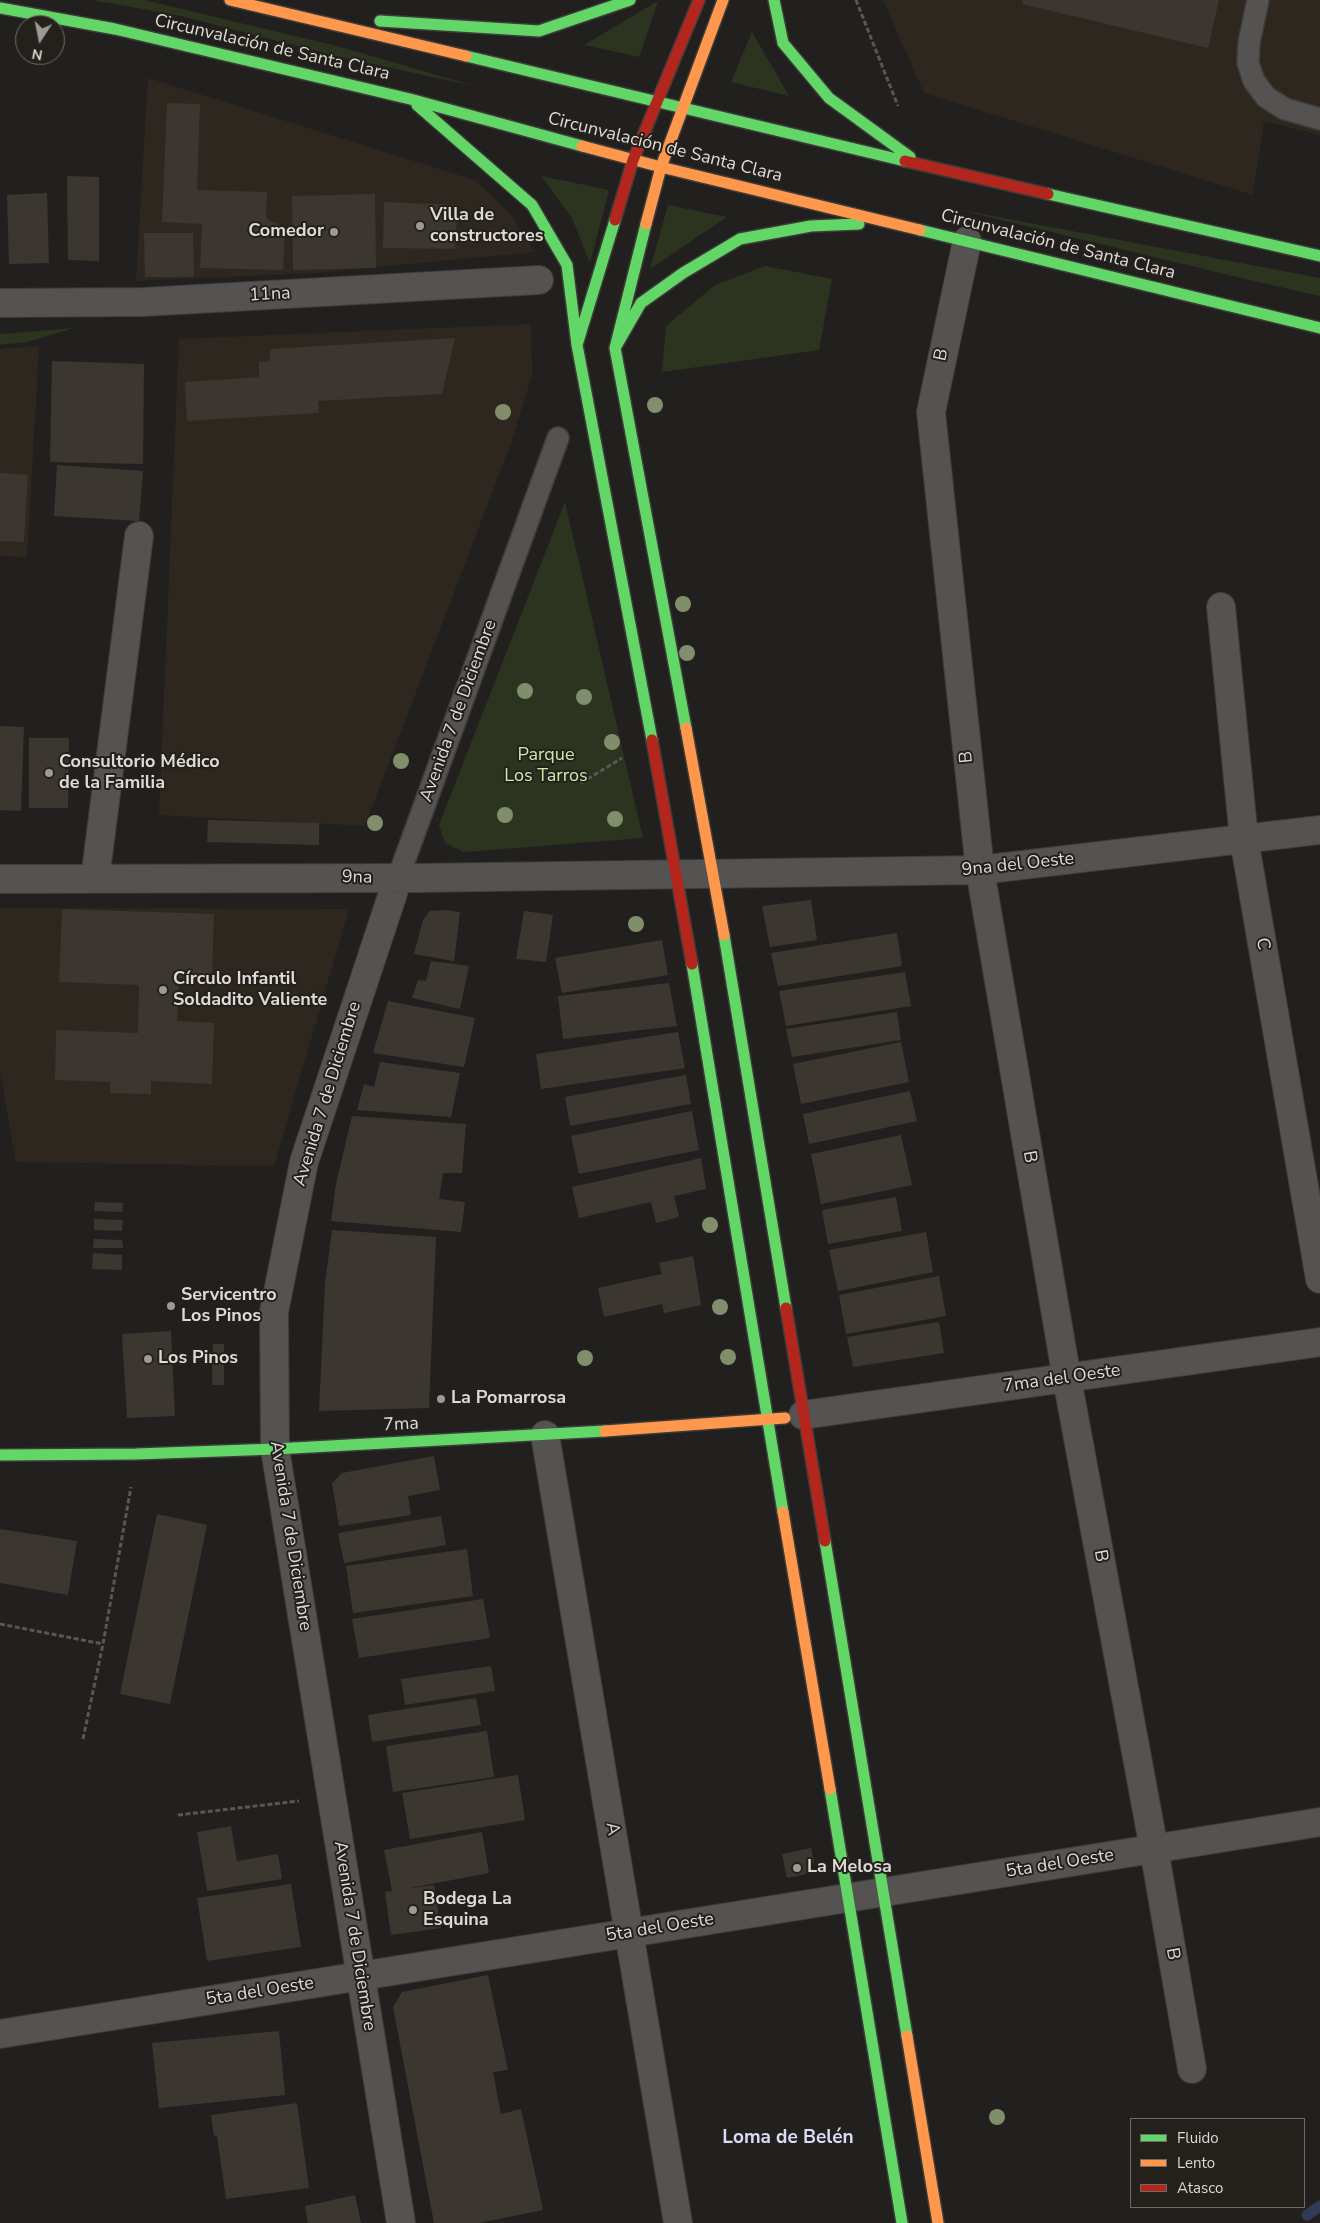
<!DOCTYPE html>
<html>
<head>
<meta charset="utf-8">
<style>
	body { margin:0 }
	#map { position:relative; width:1320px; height:2223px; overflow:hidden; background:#22201e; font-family:"Nunito Sans",sans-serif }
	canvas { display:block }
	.legend { position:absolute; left:1130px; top:2118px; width:175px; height:90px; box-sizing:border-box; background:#24201c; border:1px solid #6e6a67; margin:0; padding:6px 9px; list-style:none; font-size:15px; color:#dddad7 }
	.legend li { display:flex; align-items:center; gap:10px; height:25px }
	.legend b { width:25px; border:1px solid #6e6a67 }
	.north { position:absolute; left:15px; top:15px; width:50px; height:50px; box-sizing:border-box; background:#24201c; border:1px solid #6e6a67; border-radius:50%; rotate:191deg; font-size:14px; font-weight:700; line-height:20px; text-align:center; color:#dddad7 }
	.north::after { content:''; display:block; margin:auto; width:18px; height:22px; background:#9c9996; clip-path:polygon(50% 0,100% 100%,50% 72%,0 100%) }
</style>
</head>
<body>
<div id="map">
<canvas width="1320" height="2223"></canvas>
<ul class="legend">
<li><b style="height:6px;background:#63d668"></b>Fluido</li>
<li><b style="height:6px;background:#ff974d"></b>Lento</li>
<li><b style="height:6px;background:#b3261e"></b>Atasco</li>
</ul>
<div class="north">N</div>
</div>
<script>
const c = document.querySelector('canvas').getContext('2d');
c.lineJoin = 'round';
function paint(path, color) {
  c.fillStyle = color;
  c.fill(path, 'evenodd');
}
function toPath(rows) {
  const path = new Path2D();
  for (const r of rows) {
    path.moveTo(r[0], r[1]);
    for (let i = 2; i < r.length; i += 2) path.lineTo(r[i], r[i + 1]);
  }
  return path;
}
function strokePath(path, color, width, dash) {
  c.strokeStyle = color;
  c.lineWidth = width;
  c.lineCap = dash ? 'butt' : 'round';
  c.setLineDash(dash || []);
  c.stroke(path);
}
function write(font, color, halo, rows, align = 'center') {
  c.font = font + ' "Nunito Sans",sans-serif';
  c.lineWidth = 4;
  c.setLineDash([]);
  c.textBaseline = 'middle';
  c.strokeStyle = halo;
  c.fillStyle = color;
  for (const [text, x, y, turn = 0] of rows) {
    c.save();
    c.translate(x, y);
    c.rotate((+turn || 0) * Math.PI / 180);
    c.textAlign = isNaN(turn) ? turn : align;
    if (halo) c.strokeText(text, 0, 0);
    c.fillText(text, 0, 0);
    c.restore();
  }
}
const built = toPath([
	[883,0,1320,0,1320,135,1264,121,1253,195,924,93],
	[148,78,475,180,513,217,534,252,314,273,136,281],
	[531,324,532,375,511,443,365,826,159,815,179,339],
	[39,346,27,557,0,556,0,349],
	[0,908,349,909,274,1166,16,1162,0,1072]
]);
const green = toPath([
	[92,0,144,0,341,47,474,86,336,56,181,16],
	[658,1,639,57,584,45],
	[752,32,789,96,731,82],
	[541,176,609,190,590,263,572,218],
	[668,205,727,217,650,269],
	[956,209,1320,278,1320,296,1241,278],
	[765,266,832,279,819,350,662,372,666,326,715,285],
	[74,328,27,342,0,345,0,334],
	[565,502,643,838,464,852,445,843,439,825]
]);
const stream = toPath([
	[1307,2215,1320,2206]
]);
const building = toPath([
	[1023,0,1219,0,1208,48,1022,4],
	[167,103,200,104,197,190,267,192,266,218,285,228,283,270,200,268,202,224,162,222],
	[67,176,99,177,99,261,68,260],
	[47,193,49,263,9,264,7,195],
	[375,194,376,268,293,270,292,196],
	[384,202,458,205,455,249,383,248],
	[144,233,193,233,194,277,145,277],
	[455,338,442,394,318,401,319,413,187,421,185,382,259,377,259,362,270,361,270,349],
	[52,361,144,364,143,464,50,462],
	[57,465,143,471,139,521,54,516],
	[0,473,28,475,24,542,0,541],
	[0,726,24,727,21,811,0,810],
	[29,738,69,738,68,808,29,808],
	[208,820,319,823,319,845,207,842],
	[811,900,817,940,770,947,762,906],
	[62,909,214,914,212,979,179,978,177,1021,214,1023,212,1084,151,1081,151,1094,110,1093,110,1082,55,1080,56,1030,138,1033,139,985,59,982],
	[445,910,460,912,454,961,414,954,423,920,430,911],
	[524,911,553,915,546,962,516,959],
	[897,933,902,966,778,986,771,953],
	[662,940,668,975,562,993,555,958],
	[431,961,469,966,460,1009,412,998,418,980,426,981],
	[905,972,911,1006,786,1026,779,991],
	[669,983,677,1026,563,1039,558,996],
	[388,1001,475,1018,464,1067,373,1053],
	[897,1012,901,1040,792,1057,786,1029],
	[678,1032,685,1068,541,1089,536,1054],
	[901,1042,909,1082,801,1104,793,1064],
	[380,1062,460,1073,451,1117,357,1110,364,1084,374,1087],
	[686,1075,691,1104,570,1126,565,1097],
	[910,1091,917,1121,809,1144,803,1114],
	[692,1111,699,1150,579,1174,571,1136],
	[352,1116,466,1124,462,1173,443,1173,439,1199,465,1202,461,1232,331,1221,336,1184],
	[901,1135,912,1185,821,1204,811,1154],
	[701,1158,706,1189,674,1196,679,1217,656,1223,651,1202,579,1218,572,1187],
	[896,1197,902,1231,828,1244,822,1210],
	[95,1202,123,1203,122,1212,94,1211],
	[94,1219,123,1220,122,1231,94,1230],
	[332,1230,436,1237,429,1408,319,1411,325,1284],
	[926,1232,933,1272,838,1291,829,1250],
	[94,1239,122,1240,123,1248,93,1248],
	[93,1253,122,1255,122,1270,92,1269],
	[693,1256,701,1305,664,1313,662,1304,604,1317,598,1288,662,1274,659,1263],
	[939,1276,946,1316,846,1334,839,1295],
	[939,1322,944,1353,853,1367,847,1337],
	[171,1331,175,1416,127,1418,122,1334],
	[213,1344,224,1344,224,1385,212,1385],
	[434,1456,440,1490,408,1496,411,1515,339,1526,332,1483,342,1473],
	[157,1514,207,1525,170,1704,120,1694],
	[441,1516,446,1545,344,1563,338,1533],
	[0,1529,77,1541,68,1595,0,1583],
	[467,1549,473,1596,353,1613,346,1566],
	[483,1599,490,1638,359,1658,352,1619],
	[491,1666,495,1691,405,1705,401,1679],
	[476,1698,481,1725,372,1742,368,1715],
	[487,1731,494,1777,393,1792,386,1746],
	[518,1775,525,1820,410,1839,402,1793],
	[231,1826,237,1861,278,1854,282,1879,207,1891,197,1832],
	[482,1832,489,1873,405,1889,434,1885,441,1928,391,1935,385,1892,392,1891,384,1850],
	[811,1848,814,1862,806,1874,787,1878,782,1854],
	[291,1884,301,1947,207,1961,197,1898],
	[488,1975,508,2070,493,2072,501,2114,521,2109,543,2210,479,2223,434,2223,393,2007,402,1992],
	[279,2031,285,2095,159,2108,152,2043],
	[297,2103,309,2188,226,2199,217,2136,214,2136,211,2115],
	[355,2195,361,2223,308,2223,305,2206]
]);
const path = toPath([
	[856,0,898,106],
	[581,783,622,758],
	[0,1624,103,1644],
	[83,1739,103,1644,131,1487],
	[178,1815,299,1801]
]);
const lane = toPath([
	[1258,0,1249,43,1248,63,1254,81,1266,97,1285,109,1320,119],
	[398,878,558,438]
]);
const street = toPath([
	[967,241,931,412,980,870,1067,1379,1154,1849,1192,2069],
	[0,303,143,302,539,280],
	[1221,607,1244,839,1320,1279],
	[398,878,304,1162,274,1312,275,1449,401,2223],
	[0,879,418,878,980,870,1320,830],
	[95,879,139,536],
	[803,1415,1320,1342],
	[545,1435,678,2223],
	[0,2034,1320,1822]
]);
const fast = toPath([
	[774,0,783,43,829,98,910,157],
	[0,8,115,29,410,99,582,146],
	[380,21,539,31,630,0],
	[466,56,905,161],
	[417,105,532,205,567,265,577,345],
	[1048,194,1320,256],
	[615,220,577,345,652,740],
	[646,224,615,348,686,728],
	[920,230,1320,328],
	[615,348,641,303,683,273,740,239,811,226,859,224],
	[724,935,786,1308],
	[692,964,783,1512],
	[0,1455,136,1454,275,1449,605,1431],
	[825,1541,907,2036],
	[830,1789,902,2223]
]);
const slow = toPath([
	[230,0,466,56],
	[582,146,661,167,920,230],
	[646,224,661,167,723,0],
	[686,728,724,935],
	[605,1431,785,1418],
	[783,1512,830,1789],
	[907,2036,938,2223]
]);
const jam = toPath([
	[905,161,1048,194],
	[615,220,633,160,699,0],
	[652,740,692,964],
	[786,1308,825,1541]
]);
const trees = [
	[655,405],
	[503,412],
	[683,604],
	[687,653],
	[525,691],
	[584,697],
	[612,742],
	[401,761],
	[505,815],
	[615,819],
	[375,823],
	[636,924],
	[710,1225],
	[720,1307],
	[728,1357],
	[585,1358],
	[997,2117]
];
const markers = [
	[420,226,5,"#9c9996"],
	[334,232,5,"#9c9996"],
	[49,773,5,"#9c9996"],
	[163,990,5,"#9c9996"],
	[171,1306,5,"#9c9996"],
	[148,1359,5,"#9c9996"],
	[441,1399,5,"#9c9996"],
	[797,1868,5,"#9c9996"],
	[413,1910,5,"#9c9996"]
];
const streetNames = [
	["Circunvalación de Santa Clara",272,48,13],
	["Circunvalación de Santa Clara",665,148,14],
	["Circunvalación de Santa Clara",1058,245,14],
	["11na",270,295,-3],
	["B",942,355,-78],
	["Avenida 7 de Diciembre",459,711,-70],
	["B",967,757,-96],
	["9na del Oeste",1018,865,-6],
	["9na",357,878,1],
	["C",1262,944,80],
	["Avenida 7 de Diciembre",328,1094,-73],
	["B",1029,1157,80],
	["7ma del Oeste",1062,1379,-8],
	["7ma",401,1425,-3],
	["Avenida 7 de Diciembre",290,1536,81],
	["B",1100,1556,80],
	["A",612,1829,80],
	["5ta del Oeste",1060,1864,-9],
	["5ta del Oeste",660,1928,-9],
	["Avenida 7 de Diciembre",354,1936,81],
	["B",1172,1954,80],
	["5ta del Oeste",260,1992,-9]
];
const poiNames = [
	["Villa de",430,216],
	["constructores",430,237],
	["Comedor",324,232,"right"],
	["Consultorio Médico",59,763],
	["de la Familia",59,784],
	["Círculo Infantil",173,980],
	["Soldadito Valiente",173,1001],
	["Servicentro",181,1296],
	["Los Pinos",181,1317],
	["Los Pinos",158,1359],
	["La Pomarrosa",451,1399],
	["La Melosa",807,1868],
	["Bodega La",423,1900],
	["Esquina",423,1921]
];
const parkNames = [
	["Parque",546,756],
	["Los Tarros",546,777]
];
const neighbourhoodNames = [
	["Loma de Belén",788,2138]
];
paint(built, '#2e271f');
paint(green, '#2c341f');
strokePath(stream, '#2f3b57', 11);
paint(building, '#3c3630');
strokePath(lane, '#3d3c39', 24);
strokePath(street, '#3d3c39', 30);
strokePath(fast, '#3d3c39', 14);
strokePath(slow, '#3d3c39', 14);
strokePath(jam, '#3d3c39', 14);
strokePath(path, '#595756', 3, [5, 2.5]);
strokePath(lane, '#555351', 21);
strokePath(street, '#555351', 28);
strokePath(fast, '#63d668', 11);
strokePath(slow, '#ff974d', 11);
strokePath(jam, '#b3261e', 11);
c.fillStyle = '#818e6b';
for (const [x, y] of trees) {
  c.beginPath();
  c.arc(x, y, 8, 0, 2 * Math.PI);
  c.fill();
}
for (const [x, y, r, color] of markers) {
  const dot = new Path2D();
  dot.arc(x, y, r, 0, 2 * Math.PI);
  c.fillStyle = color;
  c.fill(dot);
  strokePath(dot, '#24201c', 2);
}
write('18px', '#dddad7', '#24201c', streetNames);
write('bold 18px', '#dddad7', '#24201c', poiNames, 'left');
write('18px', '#cee8aa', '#24201c', parkNames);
write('bold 19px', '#dbdbf9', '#24201c', neighbourhoodNames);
</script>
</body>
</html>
